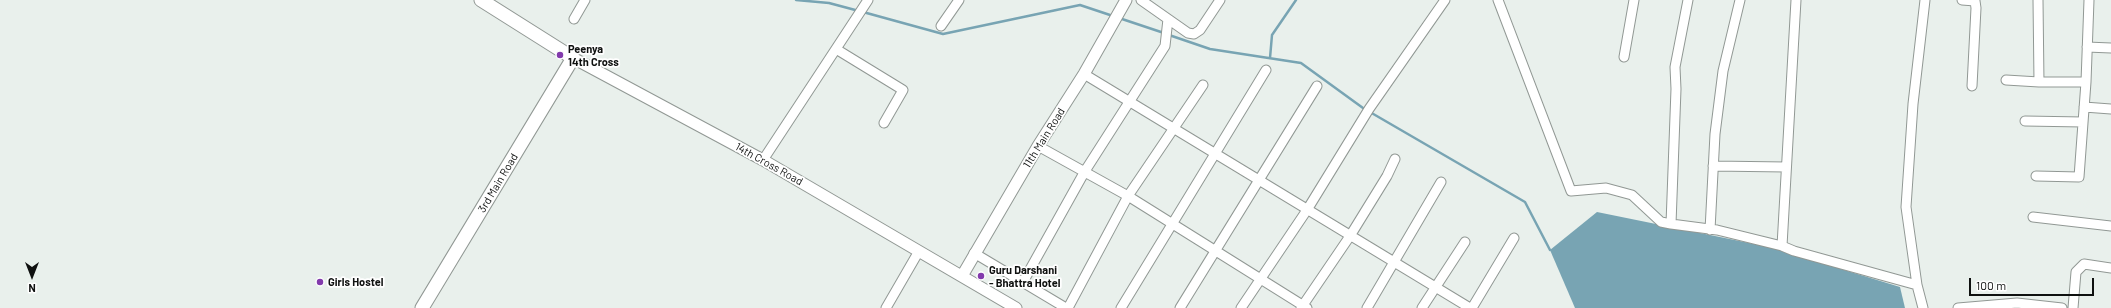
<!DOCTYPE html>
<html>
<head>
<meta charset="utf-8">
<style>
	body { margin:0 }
	#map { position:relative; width:2111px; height:308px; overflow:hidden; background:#e9f0ec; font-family:Barlow,sans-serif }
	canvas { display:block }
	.north { position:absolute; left:12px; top:256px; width:40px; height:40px; -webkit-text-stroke:3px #fff; paint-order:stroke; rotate:180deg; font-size:11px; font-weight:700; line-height:16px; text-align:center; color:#0f1110 }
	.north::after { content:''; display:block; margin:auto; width:14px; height:18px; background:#0f1110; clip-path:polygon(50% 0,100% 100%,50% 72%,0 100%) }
	.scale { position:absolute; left:1969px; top:278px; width:125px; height:18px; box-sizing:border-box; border:2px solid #0f1110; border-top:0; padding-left:5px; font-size:12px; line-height:14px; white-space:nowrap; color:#0f1110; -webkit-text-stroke:3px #fff; paint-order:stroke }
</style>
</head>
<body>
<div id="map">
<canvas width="2111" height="308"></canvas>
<div class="north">N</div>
<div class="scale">100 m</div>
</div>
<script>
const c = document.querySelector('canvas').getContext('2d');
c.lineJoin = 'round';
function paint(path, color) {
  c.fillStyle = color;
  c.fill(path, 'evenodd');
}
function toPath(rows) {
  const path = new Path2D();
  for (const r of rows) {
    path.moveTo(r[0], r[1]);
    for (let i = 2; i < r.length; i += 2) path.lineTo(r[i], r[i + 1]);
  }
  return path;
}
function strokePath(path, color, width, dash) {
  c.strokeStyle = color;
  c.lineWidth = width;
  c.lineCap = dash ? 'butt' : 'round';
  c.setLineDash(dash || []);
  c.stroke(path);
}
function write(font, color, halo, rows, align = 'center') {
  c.font = font + ' Barlow,sans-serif';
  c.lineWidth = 3.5;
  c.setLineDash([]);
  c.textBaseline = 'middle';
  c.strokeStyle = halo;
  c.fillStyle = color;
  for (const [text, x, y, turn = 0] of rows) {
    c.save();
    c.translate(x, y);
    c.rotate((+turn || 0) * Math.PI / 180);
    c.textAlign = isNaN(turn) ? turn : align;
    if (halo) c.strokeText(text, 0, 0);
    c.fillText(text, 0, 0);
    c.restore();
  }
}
const water = toPath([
	[1597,212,1769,247,1900,287,1905,308,1575,308,1550,250]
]);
const stream = toPath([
	[796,0,829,3,859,11],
	[863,12,943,34,1080,5,1113,16],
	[1119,18,1164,33],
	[1169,35,1210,49,1301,63,1363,108,1525,202,1550,250],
	[1270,58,1272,35,1296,0]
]);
const minor = toPath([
	[1141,0,1188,33,1194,34,1200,30,1220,0],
	[1498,0,1571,191,1606,188,1632,195,1661,222,1671,224,1676,89,1675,67,1688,0],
	[1962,0,1975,1,1976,8,1972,86],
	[2038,0,2039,82,2086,82],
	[574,19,585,0],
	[941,26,959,0],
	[2087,47,2111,48],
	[836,49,903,90,884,123],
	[1624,57,1634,0],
	[1084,74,1470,308],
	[2006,80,2039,82],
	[2084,107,2111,109],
	[2025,121,2083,122],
	[1038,146,1128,196,1307,308],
	[763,160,868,0],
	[1713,166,1786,167],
	[2036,176,2079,177,2086,82,2089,0],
	[2033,217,2111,226],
	[1671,224,1717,230,1782,246,1794,251,1917,285],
	[1710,230,1715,134,1723,71,1740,0],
	[1782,246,1796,0],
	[974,253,1066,308],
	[1023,282,1085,171,1165,46,1168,19],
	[886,308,919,251],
	[1068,308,1128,196,1203,85],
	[1121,308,1266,70],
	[1180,308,1317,86],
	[1241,308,1307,210,1369,109,1445,0],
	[1301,308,1350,236,1387,176,1395,159],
	[1367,308,1441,182],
	[1422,308,1465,242],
	[1472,308,1514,238],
	[1923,308,1917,285,1906,207,1913,104,1925,0],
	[1958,308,2017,303,2062,308],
	[2073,308,2076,272,2084,264,2111,268]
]);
const tertiary = toPath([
	[573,58,763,160,1016,308],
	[962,276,1038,146,1084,74,1126,0]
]);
const secondary = toPath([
	[422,308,573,58,481,0]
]);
const markers = [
	[560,55,4,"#823aac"],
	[981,276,4,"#823aac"],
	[320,282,4,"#823aac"]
];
const poiNames = [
	["Peenya",568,49],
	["14th Cross",568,62],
	["Guru Darshani",989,270],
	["- Bhattra Hotel",989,283],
	["Girls Hostel",328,282]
];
const streetNames = [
	["11th Main Road",1044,138,-58],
	["14th Cross Road",769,164,29],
	["3rd Main Road",498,183,-59]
];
paint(water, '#78a4b3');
strokePath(stream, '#78a4b3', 2.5);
strokePath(minor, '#919894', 11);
strokePath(tertiary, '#919894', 13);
strokePath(secondary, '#919894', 15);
strokePath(minor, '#fff', 9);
strokePath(tertiary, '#fff', 11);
strokePath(secondary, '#fff', 13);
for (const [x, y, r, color] of markers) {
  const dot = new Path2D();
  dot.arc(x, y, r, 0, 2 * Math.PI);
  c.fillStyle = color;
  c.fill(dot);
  strokePath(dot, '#fff', 1.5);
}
write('bold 11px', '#0f1110', '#fff', poiNames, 'left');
write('11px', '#0f1110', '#fff', streetNames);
</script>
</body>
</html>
